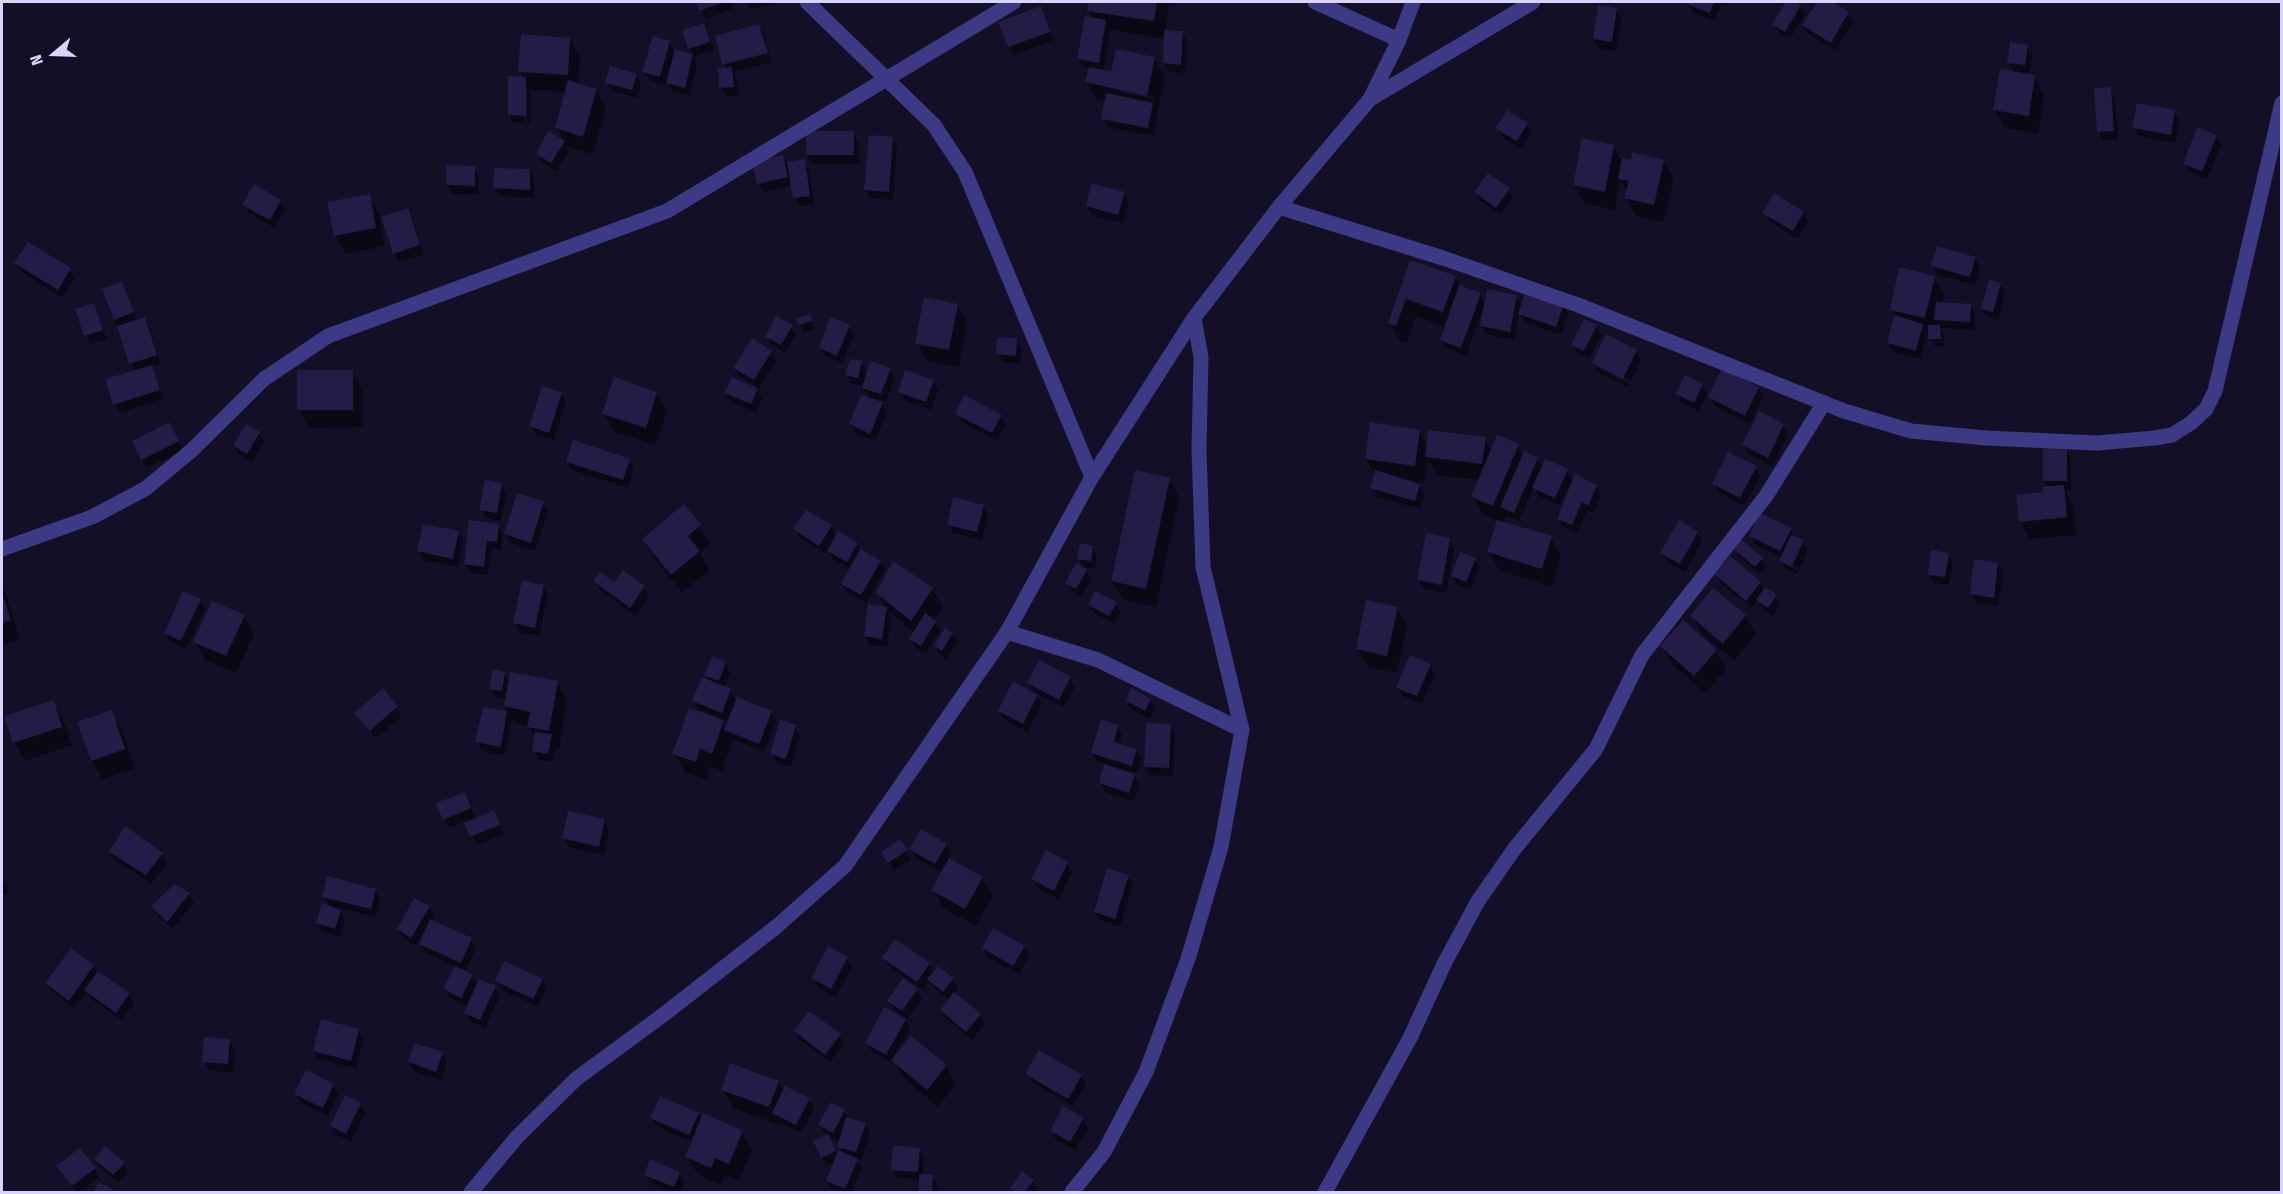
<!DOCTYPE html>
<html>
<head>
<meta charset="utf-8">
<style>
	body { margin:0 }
	#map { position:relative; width:2283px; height:1194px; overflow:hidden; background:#130f26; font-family:"Fira Sans Condensed",sans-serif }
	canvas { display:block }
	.frame { position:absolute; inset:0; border:3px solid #d9d4ff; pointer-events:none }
	.north { position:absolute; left:24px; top:24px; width:60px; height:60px; -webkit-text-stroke:4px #130f26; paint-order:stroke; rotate:251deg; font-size:16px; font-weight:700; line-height:24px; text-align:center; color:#d9d4ff }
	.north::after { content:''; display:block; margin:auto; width:21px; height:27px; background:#d9d4ff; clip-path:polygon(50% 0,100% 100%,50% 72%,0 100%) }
</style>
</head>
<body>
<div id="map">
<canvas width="2283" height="1194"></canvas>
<div class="frame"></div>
<div class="north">N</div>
</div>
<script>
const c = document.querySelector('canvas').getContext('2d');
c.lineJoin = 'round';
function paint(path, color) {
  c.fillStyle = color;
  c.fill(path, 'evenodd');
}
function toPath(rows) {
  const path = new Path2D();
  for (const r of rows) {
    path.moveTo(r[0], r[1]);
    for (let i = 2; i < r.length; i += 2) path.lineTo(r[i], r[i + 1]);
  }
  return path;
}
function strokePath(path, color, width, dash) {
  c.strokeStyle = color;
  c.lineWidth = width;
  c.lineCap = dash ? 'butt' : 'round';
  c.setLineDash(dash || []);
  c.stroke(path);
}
const shadow = toPath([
	[698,2,731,2,734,8,706,19],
	[746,2,775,2,751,10],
	[1090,2,1169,2,1165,31,1182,32,1187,41,1185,73,1169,72,1164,63,1165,39,1110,30,1103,71,1112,73,1154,59,1165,77,1153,136,1108,127,1103,118,1106,102,1097,100,1087,82,1090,69,1083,67,1078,59,1093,19,1088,11],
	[1120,89,1154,96,1154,99,1120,92],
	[1689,2,1722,2,1714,21,1693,12,1688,4],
	[1788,2,1793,2,1800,6,1805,14,1790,39,1779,32,1774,24],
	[1819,2,1829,2,1848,13,1853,22,1836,50,1809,34,1804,25],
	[1040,8,1054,40,1014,55,1009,46],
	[1616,9,1621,18,1616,51,1599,48,1594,39],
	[703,24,714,50,693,57,697,64,689,96,673,92,666,80,665,85,649,80,644,72,669,42,675,53,676,51,694,55,689,48],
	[759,26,764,34,771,62,734,72,737,77,738,96,726,96,721,88,726,69,717,37],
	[570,39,580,57,578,85,596,90,606,108,593,154,566,146,569,151,556,171,543,163,538,154,549,133,565,143,557,128,567,92,530,90,530,124,514,123,509,115,524,78,520,71],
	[524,85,527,85,527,123,524,123],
	[2027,47,2032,56,2029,76,2034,77,2044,95,2038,134,2005,128,1995,110,2015,73,2008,62],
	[636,76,641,84,637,98,612,91,607,82],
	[2110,89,2115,98,2118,139,2103,140,2098,131],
	[2174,111,2179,120,2175,143,2139,136,2134,128],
	[1527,124,1532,133,1522,149,1502,137,1497,129],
	[853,133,858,141,859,164,812,164,807,155],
	[2216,136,2221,145,2207,179,2190,172,2185,163],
	[892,139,897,147,893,200,870,198,865,190],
	[1613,146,1623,163,1663,161,1674,179,1663,222,1636,216,1626,198,1627,192,1620,180,1615,210,1585,203,1574,185],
	[782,156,790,171,804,161,809,170,814,204,800,206,795,198,793,185,764,192,759,183],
	[474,168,479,177,479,194,452,194,447,185],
	[529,170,534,179,534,198,500,196,495,188],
	[255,186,280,201,285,210,275,228,249,213,244,205],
	[1508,189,1513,198,1501,215,1481,201,1476,192],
	[1124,193,1129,202,1123,223,1092,215,1087,206],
	[369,196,379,214,385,246,346,254,336,236],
	[407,210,412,219,424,254,399,262,394,253],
	[1764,213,1803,213,1808,221,1798,239,1769,221],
	[1975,258,1980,267,1975,285,1938,275,1933,266],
	[1411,262,1455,277,1460,286,1480,294,1485,304,1516,297,1522,307,1563,305,1568,313,1561,335,1525,322,1519,313,1514,340,1486,334,1481,326,1484,309,1483,308,1466,356,1446,348,1441,339,1446,327,1416,316,1407,343,1400,341,1390,323],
	[16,263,69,269,74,278,63,298,21,271],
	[1934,277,1944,295,1942,304,1970,305,1975,314,1975,330,1940,328,1944,335,1945,347,1935,347,1930,334,1927,334,1920,359,1893,351,1888,343,1895,316,1891,310],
	[122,283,138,321,144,319,149,327,160,364,151,367,164,398,120,413,115,404,135,372,115,319],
	[2000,284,2005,293,1998,320,1987,317,1982,309],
	[94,305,107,339,90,344,77,310],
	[957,305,967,323,959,367,927,361,917,343],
	[809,316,815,329,804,333,798,320],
	[791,326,796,334,786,353,772,345,767,337],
	[849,326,854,335,842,363,825,356,820,348],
	[1596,326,1601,335,1589,359,1578,354,1573,345],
	[1016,340,1021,348,1020,364,1003,362,998,353],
	[1636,351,1641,360,1628,387,1598,372,1593,363],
	[1598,365,1630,381,1629,384,1598,368],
	[771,352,776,361,758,390,762,398,756,412,731,402,726,393,758,387,740,377,735,368],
	[861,363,868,374,890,369,895,378,886,402,881,400,887,412,875,441,855,433,850,424,870,399,863,386,852,384,847,375],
	[352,371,362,389,363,427,309,428,298,409],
	[933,381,938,390,931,410,905,401,900,392],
	[1702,385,1707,394,1699,411,1682,403,1677,394],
	[1758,388,1763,397,1750,424,1715,406,1710,397],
	[561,393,566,402,554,440,536,434,531,426],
	[656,393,667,411,656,445,614,432,604,414],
	[957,414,1001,416,1006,425,997,441,962,422],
	[1783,425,1788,434,1773,466,1749,454,1744,445],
	[246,426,259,433,264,442,252,462,239,454,234,446],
	[1419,431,1428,447,1485,438,1492,451,1518,445,1523,455,1537,459,1543,468,1567,471,1573,482,1596,486,1601,495,1593,513,1587,510,1577,533,1563,527,1558,518,1571,488,1568,487,1560,506,1539,496,1534,487,1519,521,1506,516,1503,523,1551,538,1561,556,1552,587,1499,570,1489,552,1498,521,1483,515,1473,496,1480,480,1437,475,1428,459,1424,483,1418,482,1424,494,1420,509,1377,497,1372,488,1375,474,1366,459],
	[173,432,182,450,147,468,134,442],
	[2066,450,2071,458,2071,490,2065,490,2073,505,2076,535,2030,539,2020,521,2049,488,2045,481],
	[629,460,634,469,628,488,572,470,567,461],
	[1755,467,1760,476,1745,506,1719,493,1714,484],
	[1169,479,1179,497,1156,607,1123,599,1112,581],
	[501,485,506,494,501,521,486,518,481,510],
	[543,503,548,511,535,551,511,543,506,534],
	[983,506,988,515,982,540,953,533,948,525],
	[498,525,503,534,501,550,491,549,488,575,471,573,465,564],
	[699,526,710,544,700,553,710,570,682,592,654,558,644,540],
	[831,526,836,537,857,544,862,552,879,562,885,570,866,603,847,592,842,584,851,569,833,559,827,549,825,553,800,538,795,529],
	[1791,529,1796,539,1803,542,1808,550,1797,574,1786,569,1781,561,1782,558,1756,545,1751,536],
	[1786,562,1799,568,1798,571,1786,565],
	[458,533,463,541,458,567,424,560,419,551],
	[1697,533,1702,541,1685,572,1667,562,1662,553],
	[1449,539,1454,548,1446,593,1424,589,1419,580],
	[1092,547,1097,556,1095,569,1084,567,1079,558],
	[1734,548,1761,559,1766,567,1760,574,1739,557],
	[1948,554,1953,563,1949,585,1934,583,1929,574],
	[1474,559,1479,568,1471,590,1457,585,1452,576],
	[1998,564,2003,573,1998,606,1976,603,1971,594],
	[1086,571,1091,580,1081,597,1072,591,1067,583],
	[1716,575,1760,583,1764,590,1775,596,1780,604,1773,616,1763,609,1758,600,1751,608,1721,583],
	[595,581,644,587,649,596,635,616,600,590],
	[2,584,20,639,2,645],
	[543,586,548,595,539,636,520,632,515,623],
	[932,589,943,607,933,621,940,630,926,654,916,648,911,639,915,633,886,609,891,617,887,647,870,645,865,636,870,606,887,609,878,592],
	[1713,590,1745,616,1756,634,1734,661,1702,634,1692,616],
	[200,600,205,609,186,649,170,641,165,633],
	[1115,603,1120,612,1114,623,1095,614,1090,605],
	[1397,608,1407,626,1397,673,1368,667,1357,649],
	[244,616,254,634,236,673,205,660,195,642],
	[952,634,957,642,947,659,940,654,935,646],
	[1662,646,1715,651,1726,669,1705,693,1672,664],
	[725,663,730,672,724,688,730,691,737,702,771,713,776,721,764,752,733,739,722,771,710,766,706,779,685,772,674,753,717,720,718,717,699,710,694,701,709,682,706,676],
	[721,719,729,722,726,728],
	[1430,665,1435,674,1422,704,1403,696,1398,688],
	[504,673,510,682,557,682,567,700,559,749,555,748,552,762,539,760,534,751,536,739,529,727,516,724,512,718,505,755,482,751,477,742,484,709,509,713,505,706,507,699,496,697,491,688],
	[1070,678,1075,687,1064,707,1035,693,1042,704,1028,732,1004,720,999,711,1036,695,1029,683],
	[383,691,402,716,376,738,356,713],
	[1150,700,1155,709,1150,719,1132,710,1127,701],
	[53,702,63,720,72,745,25,761,15,743,6,717],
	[111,712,122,730,135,768,103,779,92,761,79,723],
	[795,726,800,735,791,767,777,762,772,754],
	[1117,726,1122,735,1119,745,1136,750,1141,759,1137,773,1132,772,1139,784,1134,801,1105,792,1100,783,1106,764,1097,762,1092,753],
	[1170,726,1175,734,1173,776,1150,775,1145,766],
	[469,802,476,819,498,821,504,834,477,845,465,821,449,828,444,819],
	[604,821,609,829,604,855,569,847,564,838],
	[125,829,162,854,167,863,152,883,115,861,110,852],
	[900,841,911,860,894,870,887,861],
	[946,845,951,853,948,859,982,878,992,896,976,926,943,908,933,890,943,873,916,858,911,849],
	[1067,863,1072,872,1059,899,1038,888,1033,879],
	[2,876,9,893,2,896],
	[1128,876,1133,884,1120,927,1100,920,1095,912],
	[375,890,380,899,375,917,338,908,345,920,340,937,323,932,318,923,330,907,323,896],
	[189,894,194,903,172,929,158,915,153,907],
	[429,907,434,916,431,921,471,939,476,948,465,972,471,975,478,986,495,987,500,996,485,1028,471,1022,466,1013,468,1007,450,998,445,989,456,966,426,953,421,944,426,933,424,932,416,946,403,938,398,929],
	[1024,947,1029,956,1019,974,988,957,983,948],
	[829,948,847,959,852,967,836,997,818,987,813,978],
	[71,950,93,966,98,974,129,994,134,1003,122,1020,91,999,87,991,74,1008,52,991,47,983],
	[884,958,929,964,934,973,953,979,958,988,953,994,980,1015,985,1024,972,1040,946,1019,941,1010,950,1000,934,988,929,980,923,990,889,966],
	[541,980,546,988,538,1007,502,990,497,981],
	[917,990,922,999,907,1019,894,1009,889,1001],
	[905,1020,910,1029,896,1054,946,1066,956,1084,938,1107,904,1078,893,1060,892,1063,872,1052,867,1043],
	[358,1030,363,1039,356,1069,319,1059,314,1051],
	[795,1032,839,1035,844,1044,830,1062,800,1040],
	[229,1040,234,1049,233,1073,209,1070,204,1061],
	[442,1053,447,1062,441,1080,414,1071,409,1062],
	[1027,1074,1081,1076,1086,1084,1073,1106,1032,1082],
	[778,1082,784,1092,809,1099,814,1108,801,1133,780,1122,779,1125,733,1108,723,1090],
	[333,1085,338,1094,328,1116,301,1103,296,1094],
	[346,1097,360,1105,365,1113,351,1142,336,1134,331,1125],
	[844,1111,850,1120,865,1124,870,1133,861,1160,856,1159,862,1168,852,1192,840,1192,832,1189,827,1181,835,1162,827,1166,815,1142,833,1144,838,1156,843,1154,839,1146,840,1142,825,1134,820,1125],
	[698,1114,702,1121,742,1132,752,1150,739,1181,725,1175,721,1185,698,1175,687,1157,693,1142,657,1127,652,1118],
	[1083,1119,1088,1128,1075,1150,1056,1140,1051,1131],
	[919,1149,924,1158,922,1176,932,1176,937,1185,937,1192,920,1192,921,1180,898,1178,893,1170],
	[96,1159,123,1164,128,1172,118,1183,101,1168],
	[95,1169,99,1177,80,1192,77,1192,63,1175],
	[679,1173,684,1182,680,1192,672,1192,650,1183,645,1175],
	[1033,1181,1038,1190,1036,1192,1014,1192,1012,1188]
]);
const building = toPath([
	[696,2,724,2,699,11],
	[1088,2,1157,2,1154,21,1087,11],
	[1687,2,1714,2,1710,13,1686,4],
	[1786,2,1796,2,1801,5,1785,32,1772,24],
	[1817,2,1832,2,1849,12,1831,43,1802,25],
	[1598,5,1617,8,1612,42,1593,39],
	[1041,6,1050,32,1008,47,998,22],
	[1085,16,1106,20,1099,63,1077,59],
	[704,23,710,42,688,49,682,30],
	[759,24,768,53,722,65,715,36],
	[1164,30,1183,31,1181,65,1163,63],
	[521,34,570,38,568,75,518,72],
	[653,36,670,41,660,77,642,72],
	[2010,42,2028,45,2025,65,2007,63],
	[675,49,693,54,685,88,666,83],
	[1116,49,1155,57,1147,96,1085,82,1089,67,1111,71],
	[610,66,637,74,632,90,605,83],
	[732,67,734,87,719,88,718,68],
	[2000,69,2035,75,2029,116,1993,110],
	[508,76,526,77,526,116,508,115],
	[568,80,597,89,583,137,555,128],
	[2111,87,2114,131,2097,132,2094,88],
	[1106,93,1153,103,1148,128,1101,119],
	[2137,103,2175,110,2171,135,2132,128],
	[1507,110,1528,123,1517,141,1495,129],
	[2197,127,2217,135,2202,171,2183,164],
	[548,131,565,141,551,163,536,154],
	[806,131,854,131,854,155,806,155],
	[869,135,893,137,889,192,864,190],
	[1582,138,1614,145,1605,192,1573,185],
	[1632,152,1664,160,1654,205,1624,198,1629,181,1618,179,1622,158,1631,160],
	[783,155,788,177,757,184,752,162],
	[805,159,810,196,793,198,787,162],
	[446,165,475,166,475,186,446,185],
	[494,168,530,169,530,190,493,188],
	[1488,173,1510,188,1496,208,1474,192],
	[1091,183,1125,192,1118,215,1086,206],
	[254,184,281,200,270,220,242,205],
	[1774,193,1804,212,1793,231,1762,213],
	[370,194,376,228,334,236,327,202],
	[408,208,420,245,393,254,381,217],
	[28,242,71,268,58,290,14,263],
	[1937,246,1976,257,1970,277,1931,266],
	[1410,260,1456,276,1443,312,1406,299,1396,326,1388,323],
	[1899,267,1935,276,1925,318,1890,310],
	[1989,279,2001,283,1993,312,1981,309],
	[122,281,134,312,114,320,102,289],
	[1459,285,1481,293,1461,348,1440,340],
	[1487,289,1517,295,1510,332,1480,326],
	[1526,290,1564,304,1556,327,1518,314],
	[924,297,958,304,949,350,915,344],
	[1936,302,1971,304,1970,322,1934,320],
	[94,303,103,330,84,336,75,309],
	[810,314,812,321,798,325,796,319],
	[1894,315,1923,324,1916,351,1887,343],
	[776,316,793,325,781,345,765,337],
	[145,317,157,355,129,364,117,326],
	[830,317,850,325,837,356,819,348],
	[1584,319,1597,325,1584,351,1571,345],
	[1928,325,1940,325,1941,339,1928,339],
	[1606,334,1637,350,1623,379,1592,363],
	[997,337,1017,338,1016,356,996,354],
	[752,338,772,351,754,380,733,368],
	[850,359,862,361,858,378,845,375],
	[870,361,891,368,881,394,862,388],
	[152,365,160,390,113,405,105,379],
	[1722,368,1759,387,1745,416,1708,397],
	[297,370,353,370,353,410,297,410],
	[905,370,934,380,926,402,898,392],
	[1685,375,1703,384,1694,403,1675,394],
	[614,377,657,392,646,428,602,414],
	[731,377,758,388,751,404,725,393],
	[542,386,562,392,549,433,529,426],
	[861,395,883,402,870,434,849,424],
	[964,395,1002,415,992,433,955,414],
	[1759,411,1784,424,1768,458,1742,445],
	[169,422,179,441,141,460,132,441],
	[1370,422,1420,430,1415,466,1365,459],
	[246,424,260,432,247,454,233,446],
	[1428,430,1486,437,1482,464,1425,457],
	[1497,435,1519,444,1493,506,1471,497],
	[573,440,630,459,623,480,566,462],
	[2043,448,2067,448,2067,481,2043,481],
	[1524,451,1538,458,1514,513,1500,507],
	[1728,452,1757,466,1740,498,1712,484],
	[1545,459,1568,469,1555,498,1532,488],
	[1135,470,1170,478,1146,589,1111,581],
	[1375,470,1420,484,1415,501,1370,488],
	[1575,474,1597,485,1588,506,1582,502,1572,525,1557,519],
	[485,480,502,483,497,513,479,510],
	[2064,485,2067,517,2019,522,2016,495,2043,492,2042,487],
	[517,493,544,501,531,543,504,534],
	[953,497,984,505,977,532,947,525],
	[684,504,701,525,688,536,700,551,671,575,642,539],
	[806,510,832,525,819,546,793,529],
	[1760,513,1792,528,1780,551,1749,536],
	[469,520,499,524,497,542,487,541,484,567,464,564],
	[1497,520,1552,536,1542,569,1487,552],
	[1679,520,1698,532,1680,564,1660,553],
	[423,524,459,531,453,559,417,551],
	[838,531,858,543,847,562,827,551],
	[1426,533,1450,538,1442,585,1417,580],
	[1791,535,1804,540,1792,566,1779,561],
	[1741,539,1763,558,1755,567,1732,548],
	[1080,543,1093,546,1091,561,1077,559],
	[860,549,881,561,861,595,841,584],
	[1931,550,1949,553,1945,577,1928,575],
	[1460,552,1476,558,1466,582,1451,576],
	[1730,556,1761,582,1746,601,1714,574],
	[1974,559,1998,563,1994,598,1970,594],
	[893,561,933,588,911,621,876,593],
	[1076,563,1087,570,1076,589,1065,583],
	[623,570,645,586,630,608,593,581,600,572,614,582],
	[522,580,544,585,535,628,513,623],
	[1765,587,1777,595,1768,608,1756,600],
	[1713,588,1746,615,1723,644,1690,616],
	[183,591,201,599,181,641,164,633],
	[1095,591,1117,602,1109,616,1088,605],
	[2,593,11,620,2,623],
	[1366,600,1398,607,1387,656,1356,649],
	[212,601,245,615,226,656,193,642],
	[868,604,887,607,882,639,864,636],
	[925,613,936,621,921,646,909,639],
	[1683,620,1717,650,1694,676,1660,646],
	[945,628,953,633,942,651,934,646],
	[1410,655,1431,664,1417,696,1396,688],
	[712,656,726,662,719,681,704,676],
	[1039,660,1071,677,1059,700,1027,683],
	[493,669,505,672,502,691,489,689],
	[510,672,558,681,549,731,527,727,530,712,504,706],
	[702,677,731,689,722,713,692,701],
	[1013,681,1038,695,1023,724,998,711],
	[383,688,398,706,370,731,354,713],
	[1131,688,1151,699,1145,711,1126,701],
	[737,697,772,711,759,744,724,730],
	[54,700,62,727,13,743,4,716],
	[483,707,507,711,501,747,475,742],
	[689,708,724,720,712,754,700,749,696,762,672,754],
	[112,710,125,749,91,761,77,722],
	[1101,719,1118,725,1114,742,1137,749,1132,766,1091,753],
	[780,720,796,725,786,759,770,754],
	[1146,723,1171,724,1169,768,1144,767],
	[535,732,552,734,548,754,532,751],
	[1104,764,1135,774,1129,793,1099,783],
	[465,792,471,808,443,820,436,803],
	[494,810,500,825,470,837,464,823],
	[568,811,605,819,599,847,562,838],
	[125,826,163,853,146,875,109,852],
	[921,829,947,844,935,864,909,849],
	[900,839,908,850,888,863,881,852],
	[1046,850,1068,862,1054,891,1031,879],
	[949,858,983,877,965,909,931,890],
	[1107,868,1129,875,1115,919,1094,912],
	[327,876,376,889,371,909,322,897],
	[175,884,190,893,167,922,151,906],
	[414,898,430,906,411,938,397,929],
	[322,903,341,910,335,929,316,923],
	[430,919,472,938,461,963,419,944],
	[993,928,1025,946,1013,966,982,948],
	[895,939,930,963,917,982,882,958],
	[828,946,848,957,831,989,811,978],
	[71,948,94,965,69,1001,45,983],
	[504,961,543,979,533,999,495,981],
	[455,966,473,974,461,998,443,989],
	[938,966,954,978,943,992,927,979],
	[98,971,130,993,116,1013,84,990],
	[903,978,918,989,902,1011,887,1001],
	[479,979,496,986,480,1020,464,1013],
	[954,992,981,1014,966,1032,940,1010],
	[884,1007,906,1019,886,1055,865,1043],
	[809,1011,841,1034,825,1055,794,1031],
	[321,1019,359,1029,351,1061,313,1051],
	[911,1036,947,1065,927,1090,891,1060],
	[204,1037,230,1039,228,1064,202,1062],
	[414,1043,443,1052,436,1072,408,1062],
	[1039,1050,1082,1075,1068,1099,1025,1074],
	[730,1063,779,1081,769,1107,721,1090],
	[306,1070,334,1084,323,1108,294,1094],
	[785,1086,810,1098,796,1125,772,1113],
	[345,1095,361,1103,346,1134,330,1126],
	[660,1096,699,1113,689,1135,650,1118],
	[831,1102,845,1110,833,1133,818,1125],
	[1063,1106,1084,1118,1070,1142,1050,1131],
	[703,1113,743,1131,729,1164,715,1158,711,1168,685,1157],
	[846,1117,866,1123,856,1152,837,1147],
	[828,1134,836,1151,821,1158,813,1141],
	[893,1145,920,1148,918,1172,891,1170],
	[105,1146,125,1163,113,1175,94,1159],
	[80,1148,96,1168,72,1186,56,1166],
	[838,1150,858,1159,845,1189,826,1181],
	[650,1159,680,1172,674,1187,644,1175],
	[1022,1171,1034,1180,1025,1192,1016,1192,1010,1188],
	[919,1174,933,1175,932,1192,919,1192],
	[99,1182,117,1192,93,1192]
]);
const street = toPath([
	[807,2,934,125,965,172,1092,477],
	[1315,2,1399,40],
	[1370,99,1533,2],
	[1279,207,1443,258,1578,305,1844,411,1911,431,1986,438,2097,443,2155,438,2172,435,2191,423,2206,409,2215,391,2282,103],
	[2,549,92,517,145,489,191,451,264,379,328,336,667,211,1014,2],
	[1007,632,1098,660,1242,730],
	[471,1192,517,1137,576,1079,663,1015,776,927,845,866,1007,632,1092,477,1194,318,1279,207,1370,99,1399,40,1413,2],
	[1072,1192,1104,1152,1146,1072,1188,959,1221,847,1242,730,1203,567,1199,450,1201,357,1194,318],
	[1325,1192,1410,1038,1444,964,1478,901,1515,848,1596,749,1642,655,1766,496,1824,403]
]);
paint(shadow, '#0007');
paint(building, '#241b47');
strokePath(street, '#3d3a85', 15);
</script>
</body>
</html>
